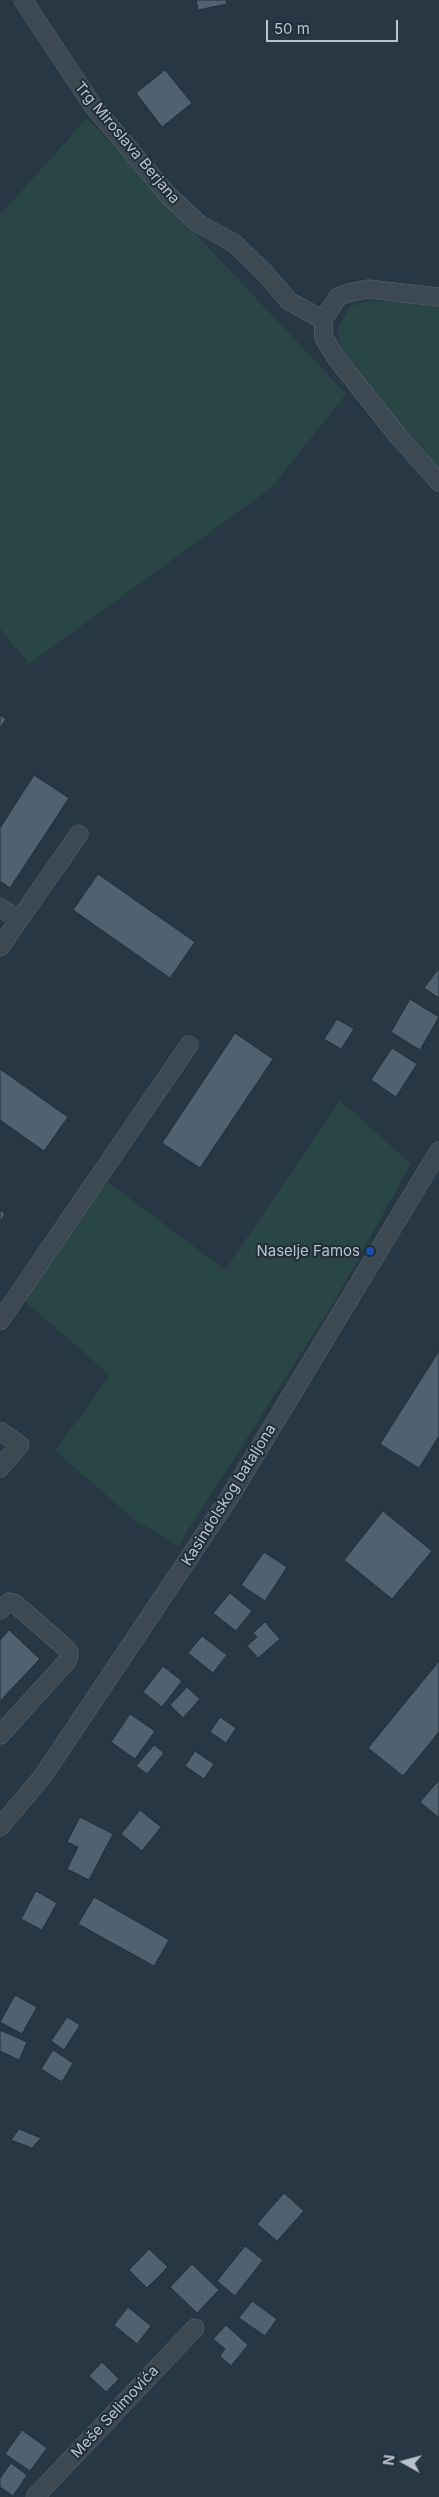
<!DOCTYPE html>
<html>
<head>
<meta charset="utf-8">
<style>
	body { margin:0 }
	#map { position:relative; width:439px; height:2497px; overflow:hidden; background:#273744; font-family:Inter,sans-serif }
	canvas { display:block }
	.north { position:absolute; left:379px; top:2437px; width:50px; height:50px; -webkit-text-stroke:4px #202e39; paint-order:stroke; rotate:277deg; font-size:14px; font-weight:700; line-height:20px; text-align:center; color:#b9c3cd }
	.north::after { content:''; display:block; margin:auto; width:18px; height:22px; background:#b9c3cd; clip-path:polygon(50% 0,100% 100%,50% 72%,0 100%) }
	.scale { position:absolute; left:266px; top:20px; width:132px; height:22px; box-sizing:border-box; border:2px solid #b9c3cd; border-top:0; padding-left:6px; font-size:15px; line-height:18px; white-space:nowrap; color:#b9c3cd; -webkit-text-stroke:4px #202e39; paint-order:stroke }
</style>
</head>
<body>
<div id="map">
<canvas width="439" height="2497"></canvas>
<div class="north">N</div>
<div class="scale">50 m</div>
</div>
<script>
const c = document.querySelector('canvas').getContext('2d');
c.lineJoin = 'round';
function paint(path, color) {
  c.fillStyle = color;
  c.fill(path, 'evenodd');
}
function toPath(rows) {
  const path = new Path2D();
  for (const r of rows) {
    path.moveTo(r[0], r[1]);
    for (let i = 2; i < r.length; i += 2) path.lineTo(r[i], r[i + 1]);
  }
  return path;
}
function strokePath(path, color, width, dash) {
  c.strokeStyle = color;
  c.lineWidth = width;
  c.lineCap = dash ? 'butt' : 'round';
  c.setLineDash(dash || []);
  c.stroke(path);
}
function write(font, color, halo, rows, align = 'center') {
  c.font = font + ' Inter,sans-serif';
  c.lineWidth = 4;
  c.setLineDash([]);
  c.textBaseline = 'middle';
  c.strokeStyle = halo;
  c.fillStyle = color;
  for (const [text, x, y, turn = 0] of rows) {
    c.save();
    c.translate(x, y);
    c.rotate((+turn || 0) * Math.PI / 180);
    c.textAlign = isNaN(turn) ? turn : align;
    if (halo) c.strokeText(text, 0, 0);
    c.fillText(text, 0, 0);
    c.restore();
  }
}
const green = toPath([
	[87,118,346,394,271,488,29,664,0,629,0,215],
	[369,301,439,303,439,468,386,407,341,348,337,329,350,306],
	[340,1100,411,1164,334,1302,178,1546,135,1520,55,1451,110,1375,14,1292,108,1182,225,1270]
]);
const building = toPath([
	[196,0,226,0,227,4,198,10,196,0],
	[165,70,192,103,162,127,136,93,165,70],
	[0,715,6,719,0,728,0,715],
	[34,775,69,798,10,888,0,881,0,828,34,775],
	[98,874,195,942,170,978,73,910,98,874],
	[439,968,439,998,424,988,439,968],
	[410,999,439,1017,420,1050,391,1032,410,999],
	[337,1019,354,1029,341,1049,324,1039,337,1019],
	[235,1033,273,1059,200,1168,162,1143,235,1033],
	[392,1048,417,1064,396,1097,371,1080,392,1048],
	[0,1069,68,1117,44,1151,0,1120,0,1069],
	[0,1210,5,1214,0,1222,0,1210],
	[439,1351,439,1436,419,1468,380,1444,439,1351],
	[383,1511,432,1551,392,1599,344,1560,383,1511],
	[264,1552,287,1567,265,1601,241,1585,264,1552],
	[230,1593,252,1611,236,1631,213,1613,230,1593],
	[265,1622,280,1639,258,1658,247,1646,257,1637,253,1633,265,1622],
	[9,1630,40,1659,0,1701,0,1640,9,1630],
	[202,1636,227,1655,213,1673,188,1653,202,1636],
	[439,1661,439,1732,403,1776,368,1748,439,1661],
	[163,1666,182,1681,162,1707,143,1692,163,1666],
	[187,1687,200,1699,183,1718,170,1705,187,1687],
	[130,1714,155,1731,135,1759,111,1742,130,1714],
	[220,1717,236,1728,226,1743,210,1732,220,1717],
	[154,1745,164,1753,147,1774,136,1766,154,1745],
	[195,1751,214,1764,204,1779,185,1766,195,1751],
	[439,1780,439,1818,420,1802,439,1780],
	[140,1810,161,1827,142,1851,121,1834,140,1810],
	[80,1817,113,1834,89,1880,67,1869,78,1847,67,1842,80,1817],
	[36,1891,57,1903,42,1930,21,1919,36,1891],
	[94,1897,169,1940,154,1966,78,1924,94,1897],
	[15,1995,37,2007,22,2034,0,2022,15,1995],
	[67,2017,80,2025,64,2050,51,2041,67,2017],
	[0,2030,27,2042,19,2060,0,2051,0,2030],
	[53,2050,73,2063,62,2082,41,2069,53,2050],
	[19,2129,41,2138,32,2148,11,2140,19,2129],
	[284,2193,304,2211,277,2241,257,2224,284,2193],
	[245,2246,263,2260,235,2296,217,2281,245,2246],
	[149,2249,168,2267,147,2288,129,2270,149,2249],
	[192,2264,219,2290,197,2313,170,2287,192,2264],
	[252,2301,277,2319,265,2336,239,2318,252,2301],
	[128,2307,151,2326,137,2344,114,2325,128,2307],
	[226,2325,248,2345,231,2366,220,2356,225,2349,213,2339,226,2325],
	[102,2362,119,2379,106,2392,89,2376,102,2362],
	[22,2430,47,2448,30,2471,5,2454,22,2430],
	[11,2463,27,2475,13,2496,0,2487,0,2478,11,2463]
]);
const minor = toPath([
	[23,0,93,106,168,195,199,224,234,243,264,272,289,301,323,320],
	[439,297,368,289,348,293,338,297,323,320,324,338,337,359,399,437,439,482],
	[0,907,19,920],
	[0,947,79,834],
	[0,1321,189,1045],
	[0,1431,20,1445,0,1468],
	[0,1610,9,1602,14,1603,67,1649,69,1653,68,1660,59,1670,0,1735],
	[0,1827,43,1776,229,1498,439,1151],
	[35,2497,195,2328]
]);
const markers = [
	[370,1251,5,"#1a4fb4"]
];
const streetNames = [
	["Trg Miroslava Berjana",127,143,50],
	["Kasindolskog bataljona",229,1495,-58],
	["Meše Selimovića",115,2412,-47]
];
const poiNames = [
	["Naselje Famos",360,1251]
];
paint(green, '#294545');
paint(building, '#50616f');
strokePath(building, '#22303b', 1);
strokePath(minor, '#5a6671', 19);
strokePath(minor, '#3c4953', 18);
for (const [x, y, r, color] of markers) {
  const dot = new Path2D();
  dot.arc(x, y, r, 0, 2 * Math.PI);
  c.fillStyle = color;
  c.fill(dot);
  strokePath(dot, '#202e39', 2);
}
write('15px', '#b9c3cd', '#202e39', streetNames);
write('15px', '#b9c3cd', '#202e39', poiNames, 'right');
</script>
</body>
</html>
